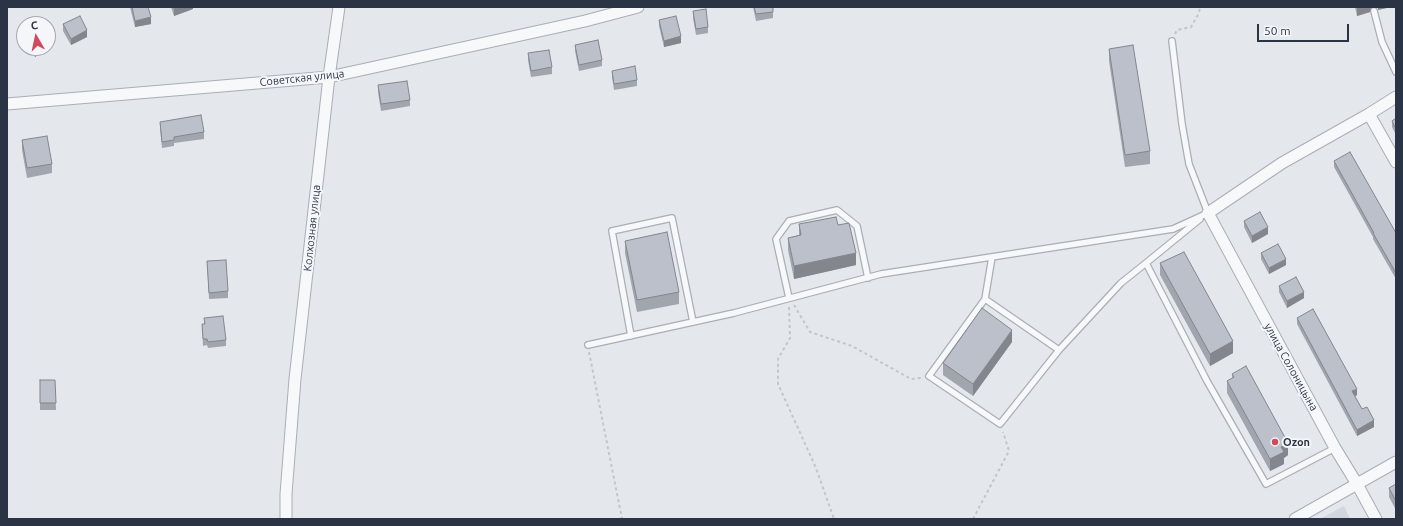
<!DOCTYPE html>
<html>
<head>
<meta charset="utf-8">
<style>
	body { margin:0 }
	#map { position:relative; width:1403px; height:526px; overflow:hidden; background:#e4e7ec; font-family:Ubuntu,sans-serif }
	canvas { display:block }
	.frame { position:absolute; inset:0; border:8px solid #2b3445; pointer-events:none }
	.north { position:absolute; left:16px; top:16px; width:40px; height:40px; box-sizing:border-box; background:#f4f6f9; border:1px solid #a4a8b1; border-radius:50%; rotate:351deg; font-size:11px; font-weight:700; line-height:16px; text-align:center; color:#2b3445 }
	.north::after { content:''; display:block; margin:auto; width:14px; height:18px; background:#d1495b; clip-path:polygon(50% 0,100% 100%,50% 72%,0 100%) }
	.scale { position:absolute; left:1257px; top:24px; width:92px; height:18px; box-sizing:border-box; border:2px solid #2b3445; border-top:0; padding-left:5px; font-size:12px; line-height:14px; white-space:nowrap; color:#2b3445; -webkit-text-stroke:3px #f4f6f9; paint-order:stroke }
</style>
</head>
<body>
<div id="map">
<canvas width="1403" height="526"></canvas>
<div class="frame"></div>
<div class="north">С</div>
<div class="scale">50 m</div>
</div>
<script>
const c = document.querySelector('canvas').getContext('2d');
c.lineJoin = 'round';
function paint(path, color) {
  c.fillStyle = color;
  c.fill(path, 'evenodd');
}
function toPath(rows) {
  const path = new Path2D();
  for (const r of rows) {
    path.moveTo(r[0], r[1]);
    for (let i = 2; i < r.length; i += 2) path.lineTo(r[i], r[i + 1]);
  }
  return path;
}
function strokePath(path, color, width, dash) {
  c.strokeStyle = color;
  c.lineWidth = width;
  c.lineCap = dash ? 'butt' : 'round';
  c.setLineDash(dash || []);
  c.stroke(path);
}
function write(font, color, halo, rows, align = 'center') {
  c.font = font + ' Ubuntu,sans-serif';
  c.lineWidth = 4;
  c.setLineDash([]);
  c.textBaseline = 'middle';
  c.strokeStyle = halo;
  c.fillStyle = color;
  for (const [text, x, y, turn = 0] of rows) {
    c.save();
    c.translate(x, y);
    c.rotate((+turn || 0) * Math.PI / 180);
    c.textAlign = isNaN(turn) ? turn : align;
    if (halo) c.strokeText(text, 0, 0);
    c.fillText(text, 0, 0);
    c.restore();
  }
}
const built = toPath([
	[1344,506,1350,519,1320,519]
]);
const path = toPath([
	[1175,34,1177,30,1191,27,1199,13,1200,7],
	[794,305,810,332,852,346,911,379,921,378],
	[789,307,790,338,778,359,778,384,816,468,834,519],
	[589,352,622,519],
	[973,519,1009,451,1003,432]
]);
const service = toPath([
	[1374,11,1382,42,1396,72],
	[1172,41,1182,124,1189,164,1208,213],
	[1200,219,1146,263,1207,381,1266,484,1335,448],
	[789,298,776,239,789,221,837,210,857,226,868,278],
	[985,299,992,257],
	[631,336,612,231,672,218,693,322],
	[588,345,734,313,881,274,1173,229,1208,213],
	[1059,350,985,299,929,376,1000,424,1059,350,1121,283,1146,263]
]);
const minor = toPath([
	[7,104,329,77,585,21,638,7],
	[1369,114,1396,162],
	[286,519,286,494,295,379,329,77,339,7],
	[1295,519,1396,462],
	[1376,519,1357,484,1335,448,1208,213,1282,163,1369,114,1396,97]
]);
const wall = toPath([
	[130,7,148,7,151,24,135,27],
	[171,7,193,7,193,9,174,16],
	[753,7,773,7,773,18,756,21],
	[1355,7,1373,7,1371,8,1370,12,1357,16],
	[693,11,708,27,708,33,696,35,693,18],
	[659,20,681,43,664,47,659,26],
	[63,24,87,37,71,45,63,31],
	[575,45,602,60,602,66,579,71,575,51],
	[29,48,45,48,45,50,35,57],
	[1109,49,1150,151,1150,164,1125,167,1109,61],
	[528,53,552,67,552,74,531,77,528,60],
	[612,71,637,80,637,86,614,90,612,77],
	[378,85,410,100,410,106,381,111,378,92],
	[1396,118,1396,135,1392,127,1392,121],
	[160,122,204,132,204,139,174,143,174,146,162,148,160,128],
	[22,140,52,164,52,173,27,178,22,150],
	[1334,161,1396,233,1396,279,1373,239,1373,237,1334,167],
	[1244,221,1268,234,1252,243,1244,227],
	[799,224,838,225,856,265,794,279,788,250,788,238,799,235],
	[625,241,679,292,679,304,637,312,625,253],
	[1261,253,1286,265,1269,274,1261,259],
	[207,261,228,291,228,298,209,299],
	[1160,263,1233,353,1210,366,1160,275],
	[1279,286,1304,298,1287,308,1279,292],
	[204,318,226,340,226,346,208,348,207,345,203,346,202,324,204,324],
	[1297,318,1357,395,1355,396,1362,409,1374,427,1357,436,1297,324],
	[1012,342,973,396,943,375,943,363],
	[1232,374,1288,455,1284,458,1284,464,1270,471,1227,393,1227,381,1232,378],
	[40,380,55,380,56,410,40,410],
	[1396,484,1396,510,1389,497,1389,488]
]);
const shadedWall = toPath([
	[181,7,193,7,193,9,174,16,174,9],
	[1357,7,1373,7,1371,8,1370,12,1357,16],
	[1378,7,1392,7,1378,10],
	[151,17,151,24,135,27,135,21],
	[87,30,87,37,71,45,71,39],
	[681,36,681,43,664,47,664,41],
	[38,48,45,48,45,50,35,57,35,50],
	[1268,227,1268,234,1252,243,1252,236],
	[856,253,856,265,794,279,794,266],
	[1286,259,1286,265,1269,274,1269,268],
	[1304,292,1304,298,1287,308,1287,301],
	[1012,330,1012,342,973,396,973,384],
	[1233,341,1233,353,1210,366,1210,354],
	[1357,389,1357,395,1352,398,1352,391],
	[1374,420,1374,427,1357,436,1357,430],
	[1288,443,1288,455,1284,458,1284,464,1270,471,1270,459,1281,447]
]);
const building = toPath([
	[132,7,148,7,151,17,135,21,132,7],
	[173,7,181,7,174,9,173,7],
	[754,7,773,7,773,12,756,14,754,7],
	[706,9,708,27,696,29,693,11,706,9],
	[80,16,87,30,71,39,63,24,80,16],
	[676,16,681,36,664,41,659,20,676,16],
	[598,40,602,60,579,65,575,45,598,40],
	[1133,45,1150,151,1125,155,1109,49,1133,45],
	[33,48,38,48,35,50,33,48],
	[549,50,552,67,531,71,528,53,549,50],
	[635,66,637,80,614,84,612,71,635,66],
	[407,81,410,100,381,104,378,85,407,81],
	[201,115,204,132,174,137,174,140,162,142,160,122,201,115],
	[1396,118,1396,129,1392,121,1396,118],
	[47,136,52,164,27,168,22,140,47,136],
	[1350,152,1396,233,1396,273,1373,233,1374,233,1334,161,1350,152],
	[1260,212,1268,227,1252,236,1244,221,1260,212],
	[836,217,838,225,849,223,856,253,794,266,788,238,801,235,799,224,836,217],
	[667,232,679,292,637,300,625,241,667,232],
	[1278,244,1286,259,1269,268,1261,253,1278,244],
	[1184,252,1233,341,1210,354,1160,263,1184,252],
	[226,260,228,291,209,293,207,261,226,260],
	[1296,277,1304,292,1287,301,1279,286,1296,277],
	[982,308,1012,330,973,384,943,363,982,308],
	[1313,309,1357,389,1352,391,1362,409,1367,407,1374,420,1357,430,1297,318,1313,309],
	[223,316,226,340,208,342,207,339,203,339,202,324,205,324,204,318,223,316],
	[1246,366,1288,443,1281,447,1284,452,1270,459,1227,381,1234,377,1232,374,1246,366],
	[40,380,55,380,56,403,40,403,40,380],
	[1396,484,1396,501,1389,488,1396,484]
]);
const markers = [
	[1275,442,4,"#d1495b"]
];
const streetNames = [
	["Советская улица",302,78,-6],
	["Колхозная улица",312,228,-84],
	["улица Солоницына",1291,367,61]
];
const poiNames = [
	["Ozon",1283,442]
];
paint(built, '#d2d6de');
strokePath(service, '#a9aeb7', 8);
strokePath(minor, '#a9aeb7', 13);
strokePath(path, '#c2c5cb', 2, [3, 3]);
strokePath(service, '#f7f8fa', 5.5);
strokePath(minor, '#f7f8fa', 11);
paint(wall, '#a1a5ae');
paint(shadedWall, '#83868d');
paint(building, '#bbc0ca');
strokePath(building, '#83868d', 1);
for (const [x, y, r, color] of markers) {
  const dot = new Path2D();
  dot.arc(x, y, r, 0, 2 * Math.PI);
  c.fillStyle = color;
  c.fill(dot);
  strokePath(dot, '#f4f6f9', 1.5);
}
write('11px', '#2b3445', '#f4f6f9', streetNames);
write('bold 11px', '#2b3445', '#f4f6f9', poiNames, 'left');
</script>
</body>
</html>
